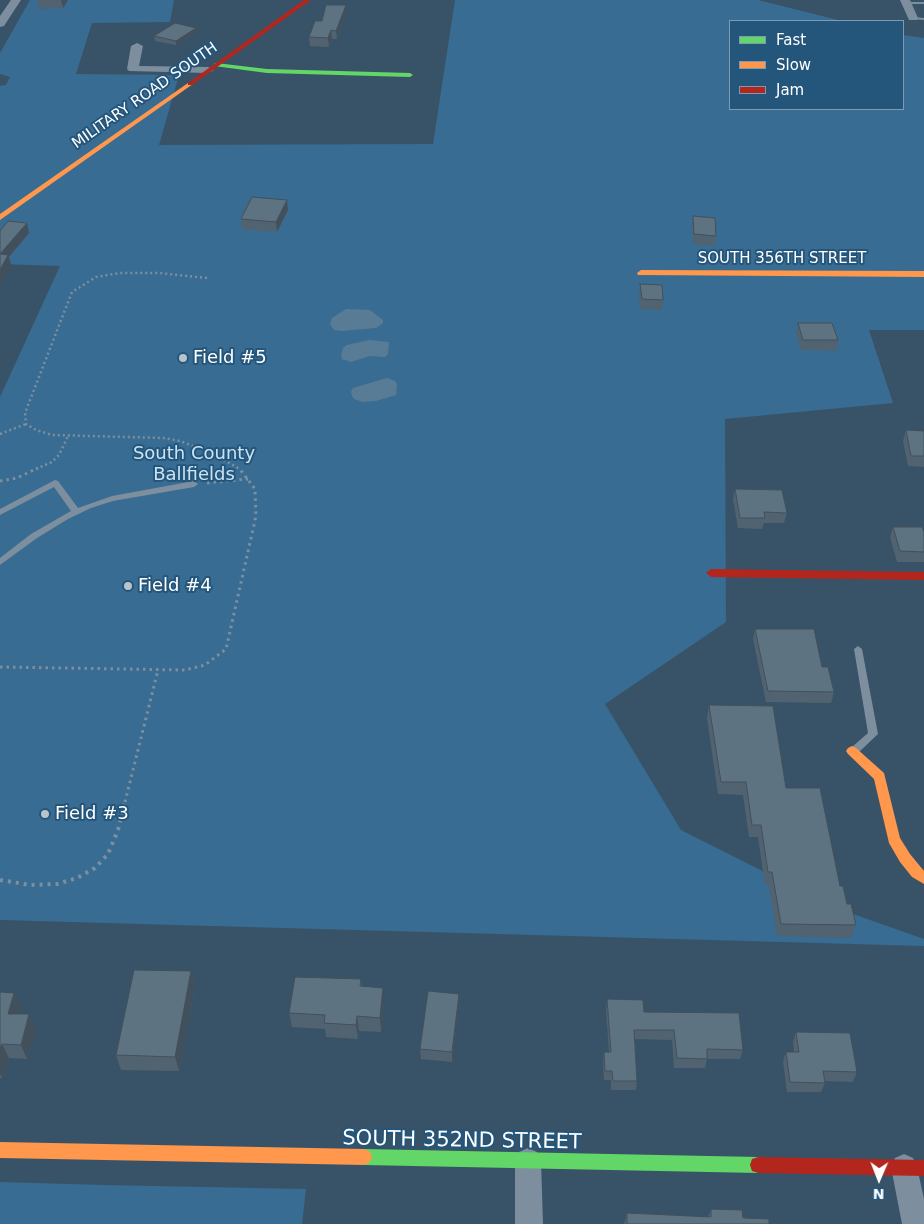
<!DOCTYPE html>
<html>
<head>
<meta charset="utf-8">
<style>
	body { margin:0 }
	#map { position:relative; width:924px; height:1224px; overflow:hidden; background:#385367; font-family:"DejaVu Sans",sans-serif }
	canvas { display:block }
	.legend { position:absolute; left:729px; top:20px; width:175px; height:90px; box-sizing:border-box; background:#24567b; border:1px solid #7c9ab0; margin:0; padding:6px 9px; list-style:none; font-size:15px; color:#fff }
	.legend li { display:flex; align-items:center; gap:10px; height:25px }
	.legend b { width:25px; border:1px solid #7c9ab0 }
	.north { position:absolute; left:854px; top:1154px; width:50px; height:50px; -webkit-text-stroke:4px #24567b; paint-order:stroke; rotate:181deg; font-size:14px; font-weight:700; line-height:20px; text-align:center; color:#fff }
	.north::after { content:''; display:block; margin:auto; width:18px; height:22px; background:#fff; clip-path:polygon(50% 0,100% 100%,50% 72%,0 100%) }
</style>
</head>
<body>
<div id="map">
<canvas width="924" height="1224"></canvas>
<ul class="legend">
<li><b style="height:6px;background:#63d668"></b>Fast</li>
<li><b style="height:6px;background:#ff974d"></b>Slow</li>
<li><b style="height:6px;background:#b3261e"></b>Jam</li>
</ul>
<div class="north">N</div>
</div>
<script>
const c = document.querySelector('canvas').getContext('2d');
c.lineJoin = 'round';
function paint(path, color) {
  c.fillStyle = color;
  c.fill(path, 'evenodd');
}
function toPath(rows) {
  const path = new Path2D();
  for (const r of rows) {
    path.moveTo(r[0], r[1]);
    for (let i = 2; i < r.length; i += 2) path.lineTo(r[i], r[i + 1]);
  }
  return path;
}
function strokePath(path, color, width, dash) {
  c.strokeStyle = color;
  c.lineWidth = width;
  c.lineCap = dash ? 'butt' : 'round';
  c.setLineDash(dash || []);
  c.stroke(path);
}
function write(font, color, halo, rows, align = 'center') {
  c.font = font + ' "DejaVu Sans",sans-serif';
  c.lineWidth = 4;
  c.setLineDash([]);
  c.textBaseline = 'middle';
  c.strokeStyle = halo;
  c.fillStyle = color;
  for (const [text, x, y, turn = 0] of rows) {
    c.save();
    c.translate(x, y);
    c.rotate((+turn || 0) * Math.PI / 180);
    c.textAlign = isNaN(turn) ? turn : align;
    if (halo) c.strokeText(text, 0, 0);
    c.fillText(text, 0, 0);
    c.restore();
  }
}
const green = toPath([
	[30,0,174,0,170,22,92,23,76,74,179,75,159,145,433,144,455,0,758,0,842,21,730,21,730,109,903,109,903,35,924,38,924,330,869,330,893,403,725,419,726,622,605,704,681,830,836,908,924,939,924,946,0,920,0,397,60,266,0,264,0,86,6,85,10,77,0,74,0,53],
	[0,1182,103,1185,306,1189,302,1224,0,1224]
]);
const water = toPath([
	[346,309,370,310,383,320,383,323,376,328,342,331,334,330,330,324,332,318],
	[369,340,389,342,388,354,385,357,370,356,351,362,342,359,341,355,343,348,347,345],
	[387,378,395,381,397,384,396,395,376,401,363,402,354,399,352,396,351,392,353,388]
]);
const pathFar2 = toPath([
	[207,278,159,273,120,273,96,277,72,292,25,413,26,424,36,430,52,435,164,438,180,441,213,454,240,469],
	[0,434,26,424],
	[36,469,52,462,59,455,68,436]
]);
const pathFar1 = toPath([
	[0,481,17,478,38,468],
	[207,483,248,479],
	[0,667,185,670,205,665,226,649,256,516,255,489,239,468],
	[125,802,158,670]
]);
const path = toPath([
	[0,880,30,885,57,884,77,878,95,868,108,854,118,830,125,801]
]);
const lane = toPath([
	[906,2,924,2,924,4,904,4,904,3,906,2],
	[913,17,924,18,924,20,911,19,911,18,913,17],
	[55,480,58,481,78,508,112,496,194,481,198,484,194,487,113,501,91,508,68,519,37,538,0,565,0,558,31,534,71,511,54,487,0,515,0,509,55,480],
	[858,646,862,649,878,734,858,753,855,754,852,753,850,750,852,747,868,733,854,649,858,646]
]);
const street = toPath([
	[11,0,21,0,4,26,0,27,0,16,11,0],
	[900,0,910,0,918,18,917,20,909,20,900,0],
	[137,43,143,46,139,66,208,67,214,70,208,73,129,71,127,69,131,46,137,43],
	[528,1148,537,1152,541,1161,543,1224,515,1224,515,1161,519,1152,528,1148],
	[904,1154,913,1158,917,1167,924,1199,924,1224,902,1224,891,1167,895,1158,904,1154]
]);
const fast = toPath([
	[216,63,267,69,410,73,413,75,410,77,267,73,214,66,214,64,216,63],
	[364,1149,758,1157,764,1159,766,1165,764,1171,758,1173,364,1165,358,1162,356,1157,358,1152,364,1149]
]);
const slow = toPath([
	[188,83,193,84,0,220,0,214,188,83],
	[641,270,924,271,924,277,638,275,637,273,641,270],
	[852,746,856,748,884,773,900,838,910,854,924,871,924,884,912,877,900,862,889,843,874,779,848,754,846,751,848,748,852,746],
	[0,1142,364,1149,370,1152,372,1157,370,1162,364,1165,0,1158,0,1142]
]);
const jam = toPath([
	[304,0,311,0,192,85,188,85,188,83,304,0],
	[711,569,924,572,924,580,711,577,706,573,711,569],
	[758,1157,924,1160,924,1176,758,1173,752,1171,750,1165,752,1159,758,1157]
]);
const wall = toPath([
	[37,0,68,0,63,8,39,9],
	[346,13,337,39,332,39,329,47,310,46,309,37,322,21],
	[196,28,196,32,176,45,155,41,154,36],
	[288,210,277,232,242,229,241,219],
	[693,216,716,236,714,246,693,244,692,226],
	[640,284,663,300,662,310,640,309,639,294],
	[798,323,838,340,836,351,801,350,796,333],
	[906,430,924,431,924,467,908,466,903,441],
	[735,489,787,513,784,523,764,523,762,529,738,528,733,499],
	[893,527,924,532,924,562,897,562,890,537],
	[755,629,822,667,834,692,831,703,766,702,753,639],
	[709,705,786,788,840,886,856,925,851,938,777,936,769,885,765,885,758,837,749,837,743,795,718,794,707,718],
	[191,971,195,986,179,1071,121,1070,116,1055],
	[361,979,362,987,384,1003,381,1032,359,1031,358,1039,326,1037,325,1029,292,1027,289,1013],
	[0,992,14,993,21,1008,19,1014,29,1014,36,1029,27,1059,9,1058,2,1078,0,1078],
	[459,994,459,1003,452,1062,421,1059,420,1049],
	[607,999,644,1012,743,1050,740,1059,707,1059,705,1068,674,1068,672,1040,635,1039,637,1081,636,1090,611,1090,611,1080,604,1080,603,1062,604,1052,609,1052,606,1009],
	[796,1032,857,1072,853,1082,825,1081,825,1083,821,1092,787,1092,783,1061,786,1052,794,1052,793,1042],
	[711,1209,769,1224,624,1224,627,1213,708,1217]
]);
const shadedWall = toPath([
	[61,0,68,0,63,8],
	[346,5,346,13,337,39,336,31],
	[196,28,196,32,176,45,176,41],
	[331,30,332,39,329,47,328,38],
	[287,200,288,210,277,232,276,222],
	[27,223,29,233,9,257,11,265,0,286,0,254],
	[191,971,195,986,179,1071,175,1057],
	[383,988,384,1003,381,1032,380,1018],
	[14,993,21,1008,15,1028,8,1014],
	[459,994,459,1003,452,1062,452,1052],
	[29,1014,36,1029,27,1059,21,1045],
	[357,1016,359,1031,358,1039,356,1025],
	[2,1044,9,1058,2,1078,0,1074,0,1049]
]);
const building = toPath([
	[326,5,346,5,336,31,331,30,328,38,309,37,315,21,322,21,326,5],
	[175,23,196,28,176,41,154,36,175,23],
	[252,197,287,200,276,222,241,219,252,197],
	[693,216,715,218,716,236,694,234,693,216],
	[8,221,27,223,0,254,0,231,8,221],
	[0,254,8,255,0,270,0,254],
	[640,284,662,285,663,300,642,299,640,284],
	[798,323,832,323,838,340,803,340,798,323],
	[906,430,924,431,924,456,911,456,906,430],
	[735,489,782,490,787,513,764,512,765,518,740,518,735,489],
	[893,527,922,527,924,532,924,552,900,551,893,527],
	[755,629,814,629,822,667,828,667,834,692,768,691,755,629],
	[709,705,773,706,786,788,820,788,840,886,843,886,847,904,851,904,856,925,781,924,772,872,768,872,761,825,752,825,746,782,721,782,709,705],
	[134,970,191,971,175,1057,116,1055,134,970],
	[295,977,361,979,360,986,383,988,380,1018,357,1016,356,1025,324,1023,325,1015,289,1013,295,977],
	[428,991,459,994,452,1052,420,1049,428,991],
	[0,992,14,993,8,1014,29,1014,21,1045,2,1044,0,1049,0,992],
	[607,999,643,1000,644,1012,739,1013,743,1050,707,1049,707,1059,677,1058,674,1030,634,1030,637,1081,613,1081,612,1071,605,1071,604,1052,611,1052,607,999],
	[796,1032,850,1033,857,1072,823,1071,825,1083,790,1082,786,1052,799,1052,796,1032],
	[711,1209,742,1210,743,1218,769,1219,769,1224,627,1224,627,1213,711,1217,711,1209]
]);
const markers = [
	[183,358,5,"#b9c3ca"],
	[128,586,5,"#b9c3ca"],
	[45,814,5,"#b9c3ca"]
];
const farStreetnames = [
	["MILITARY ROAD SOUTH",145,96,-35],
	["SOUTH 356TH STREET",782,259]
];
const poiNames = [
	["Field #5",193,358],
	["Field #4",138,586],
	["Field #3",55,814]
];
const parkNames = [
	["South County",194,454],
	["Ballfields",194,475]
];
const nearStreetnames = [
	["SOUTH 352ND STREET",462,1141,1]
];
paint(green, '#386c92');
paint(water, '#597c96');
strokePath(pathFar2, '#7d8f9e', 2.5, [2, 3]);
strokePath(pathFar1, '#7d8f9e', 3, [2.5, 4]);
strokePath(path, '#7d8f9e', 4, [3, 5]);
paint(lane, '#7d8f9e');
paint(street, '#7d8f9e');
paint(fast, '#63d668');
paint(slow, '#ff974d');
paint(jam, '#b3261e');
paint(wall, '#516370');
paint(shadedWall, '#42505b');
paint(building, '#5e7382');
strokePath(building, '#42505b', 1);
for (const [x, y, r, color] of markers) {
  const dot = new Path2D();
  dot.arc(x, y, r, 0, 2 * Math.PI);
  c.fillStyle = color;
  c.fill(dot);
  strokePath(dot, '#24567b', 2);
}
write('15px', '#fff', '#24567b', farStreetnames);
write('18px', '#fff', '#24567b', poiNames, 'left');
write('18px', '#cae3f4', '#24567b', parkNames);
write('21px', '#fff', '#24567b', nearStreetnames);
</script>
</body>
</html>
